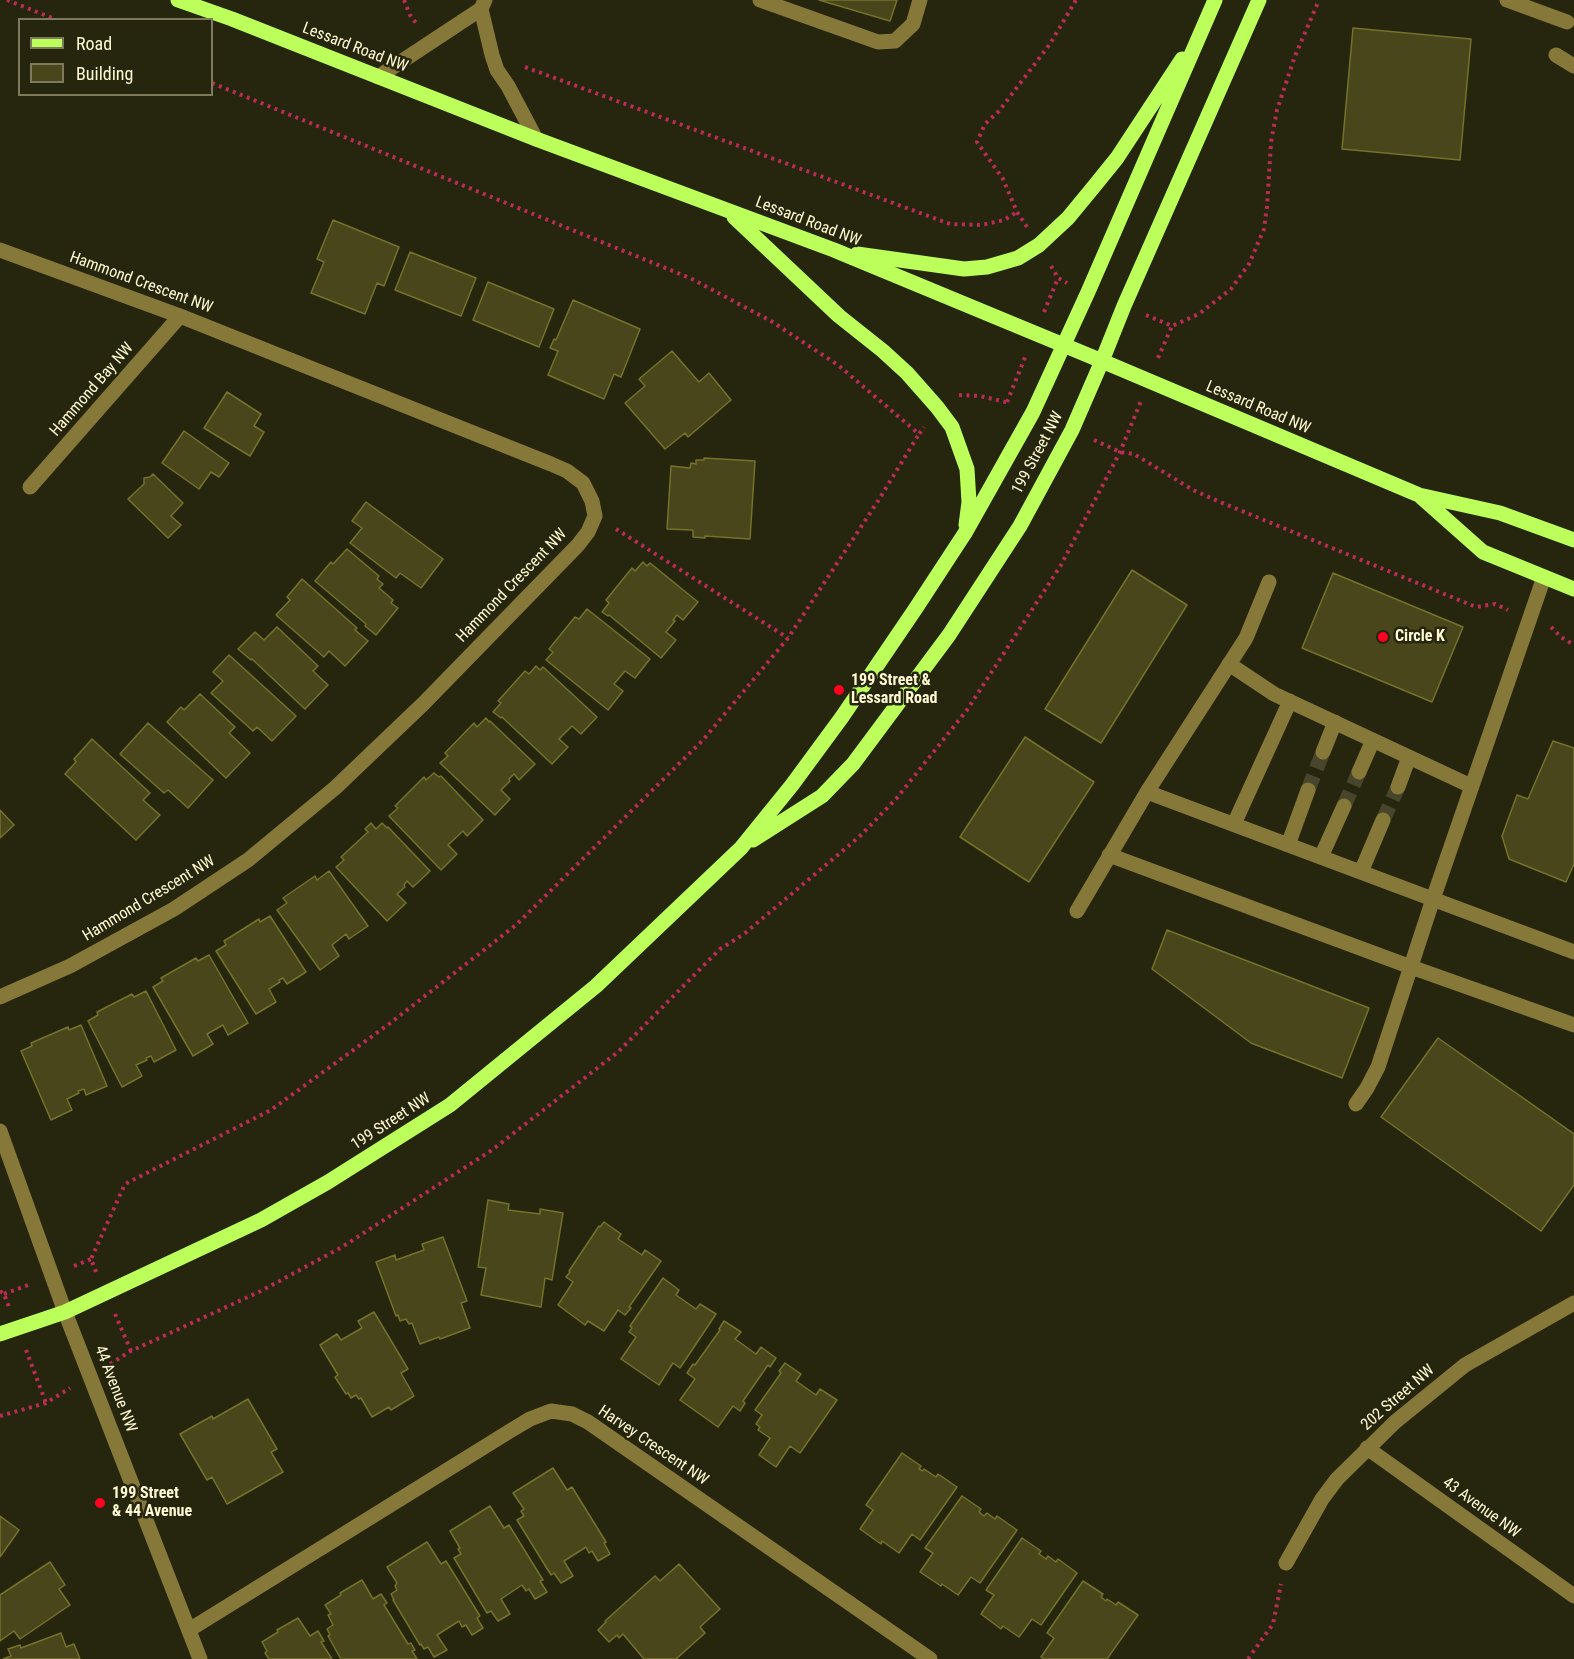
<!DOCTYPE html>
<html>
<head>
<meta charset="utf-8">
<style>
	body { margin:0 }
	#map { position:relative; width:1574px; height:1659px; overflow:hidden; background:#26250e; font-family:"Roboto Condensed",sans-serif }
	canvas { display:block }
	.legend { position:absolute; left:18px; top:18px; width:195px; height:78px; box-sizing:border-box; background:#26250e; border:2px solid #7d7a5d; margin:0; padding:8px 10px; list-style:none; font-size:18px; color:#fffad3 }
	.legend li { display:flex; align-items:center; gap:12px; height:30px }
	.legend b { width:30px; border:2px solid #7d7a5d }
</style>
</head>
<body>
<div id="map">
<canvas width="1574" height="1659"></canvas>
<ul class="legend">
<li><b style="height:8px;background:#bdff5a"></b>Road</li>
<li><b style="height:16px;background:#48461a"></b>Building</li>
</ul>
</div>
<script>
const c = document.querySelector('canvas').getContext('2d');
c.lineJoin = 'round';
function paint(path, color) {
  c.fillStyle = color;
  c.fill(path, 'evenodd');
}
function toPath(rows) {
  const path = new Path2D();
  for (const r of rows) {
    path.moveTo(r[0], r[1]);
    for (let i = 2; i < r.length; i += 2) path.lineTo(r[i], r[i + 1]);
  }
  return path;
}
function strokePath(path, color, width, dash) {
  c.strokeStyle = color;
  c.lineWidth = width;
  c.lineCap = dash ? 'butt' : 'round';
  c.setLineDash(dash || []);
  c.stroke(path);
}
function write(font, color, halo, rows, align = 'center') {
  c.font = font + ' "Roboto Condensed",sans-serif';
  c.lineWidth = 5;
  c.setLineDash([]);
  c.textBaseline = 'middle';
  c.strokeStyle = halo;
  c.fillStyle = color;
  for (const [text, x, y, turn = 0] of rows) {
    c.save();
    c.translate(x, y);
    c.rotate((+turn || 0) * Math.PI / 180);
    c.textAlign = isNaN(turn) ? turn : align;
    if (halo) c.strokeText(text, 0, 0);
    c.fillText(text, 0, 0);
    c.restore();
  }
}
const building = toPath([
	[819,0,897,0,890,21,819,0],
	[1353,28,1471,39,1460,160,1342,149,1353,28],
	[333,220,399,247,384,286,377,283,365,314,311,293,324,262,317,259,333,220],
	[410,252,476,278,461,316,395,290,410,252],
	[488,282,554,309,539,347,473,320,488,282],
	[573,300,640,329,621,377,614,374,604,399,548,375,558,351,550,348,554,339,556,340,573,300],
	[672,351,699,382,709,373,731,400,688,437,685,433,665,449,625,403,645,386,639,379,672,351],
	[227,392,261,414,254,426,264,432,250,456,204,428,227,392],
	[184,431,229,463,219,477,211,472,199,489,162,463,184,431],
	[704,458,755,461,750,539,705,536,705,538,693,537,693,530,667,529,671,466,690,468,691,463,696,464,696,460,704,460,704,458],
	[153,474,183,503,171,516,181,525,168,538,128,499,144,484,144,478,150,477,153,474],
	[366,502,443,559,421,588,400,573,396,578,350,543,362,528,352,521,366,502],
	[347,549,379,576,377,579,383,584,379,588,393,600,391,603,398,608,376,635,365,626,366,624,315,581,331,562,333,564,347,549],
	[643,562,647,566,650,563,698,602,683,620,677,615,673,620,675,621,666,632,676,640,661,658,609,615,608,616,602,612,609,603,606,600,632,568,635,571,643,562],
	[1132,570,1187,605,1101,743,1045,709,1132,570],
	[1333,573,1463,627,1432,702,1302,648,1333,573],
	[302,579,357,628,355,630,368,641,345,666,329,651,324,657,276,615,290,600,287,597,302,579],
	[587,609,650,659,635,678,625,671,614,684,623,691,608,710,546,660,553,652,549,649,575,617,579,619,587,609],
	[277,627,318,666,313,671,328,685,305,709,252,659,251,660,238,649,255,632,264,640,277,627],
	[229,655,296,716,272,741,257,727,253,731,211,693,223,681,213,672,229,655],
	[536,666,540,670,543,667,597,717,581,734,572,726,559,739,568,747,552,764,502,717,501,718,493,712,501,703,498,701,525,671,529,674,536,666],
	[200,694,235,727,229,733,250,753,226,778,167,722,181,707,184,710,200,694],
	[486,718,489,722,490,721,535,764,519,780,514,774,509,779,510,781,501,790,510,799,495,815,440,763,448,756,445,753,474,723,477,727,486,718],
	[148,723,213,780,188,808,168,790,164,793,120,754,148,723],
	[1025,737,1094,782,1029,882,960,837,1025,737],
	[92,739,150,793,143,800,160,815,136,840,65,774,76,762,74,759,92,739],
	[1553,741,1574,748,1574,864,1566,882,1509,859,1502,836,1517,795,1528,799,1553,741],
	[434,773,439,777,441,776,483,820,467,836,463,831,448,845,457,854,441,870,389,816,398,808,395,806,424,777,426,780,434,773],
	[0,810,14,825,0,838,0,810],
	[371,823,376,829,382,823,387,828,388,827,430,871,413,887,407,881,404,885,405,887,397,894,406,903,387,921,336,867,344,860,341,857,368,832,365,829,371,823],
	[329,871,368,926,349,939,346,934,332,945,339,956,320,970,277,910,287,903,283,898,315,876,317,880,329,871],
	[270,916,306,972,287,984,283,978,279,980,280,982,269,989,276,1002,256,1014,216,951,226,945,224,941,259,919,260,922,270,916],
	[1167,930,1369,1008,1342,1078,1251,1043,1152,969,1167,930],
	[209,955,248,1023,228,1035,223,1025,207,1034,213,1044,193,1056,153,987,163,981,161,978,196,958,198,961,209,955],
	[146,991,176,1050,154,1062,151,1056,146,1058,147,1060,136,1065,142,1076,122,1087,88,1021,98,1015,97,1012,132,994,134,997,146,991],
	[81,1025,107,1086,86,1095,84,1089,78,1091,79,1093,67,1099,72,1110,51,1120,21,1051,32,1046,31,1043,68,1027,69,1030,81,1025],
	[1438,1038,1574,1134,1574,1185,1541,1231,1381,1117,1438,1038],
	[488,1200,509,1204,508,1210,540,1214,540,1209,563,1213,552,1280,545,1278,541,1307,481,1295,486,1268,478,1267,488,1200],
	[604,1222,621,1234,618,1239,642,1255,645,1250,661,1261,629,1307,631,1308,625,1315,618,1310,604,1331,588,1321,585,1325,558,1305,573,1282,566,1277,570,1272,569,1271,599,1226,600,1227,604,1222],
	[443,1237,467,1301,461,1303,470,1328,440,1339,439,1337,420,1344,412,1323,409,1324,406,1319,400,1321,398,1315,396,1316,376,1262,395,1255,396,1260,424,1250,422,1244,443,1237],
	[663,1278,679,1290,676,1295,696,1309,700,1304,716,1314,680,1368,673,1363,659,1385,621,1359,636,1337,629,1332,632,1328,630,1326,663,1278],
	[374,1312,408,1369,401,1373,414,1396,391,1410,389,1407,372,1417,361,1398,359,1399,356,1395,351,1398,348,1393,346,1394,335,1377,338,1375,320,1345,337,1334,341,1340,362,1328,358,1321,374,1312],
	[724,1321,741,1332,735,1339,756,1354,761,1347,776,1358,770,1367,768,1365,743,1401,745,1403,740,1411,733,1406,718,1427,680,1400,695,1379,687,1373,693,1364,695,1365,720,1330,719,1329,724,1321],
	[785,1363,801,1374,796,1381,816,1395,820,1389,837,1400,800,1453,790,1446,776,1467,759,1455,770,1438,758,1430,760,1427,756,1424,762,1415,755,1410,781,1373,779,1371,785,1363],
	[248,1399,277,1449,271,1452,283,1472,227,1504,212,1477,207,1480,180,1434,212,1416,213,1419,248,1399],
	[902,1453,921,1466,919,1469,923,1471,924,1469,936,1477,938,1474,957,1487,920,1540,912,1534,899,1553,882,1541,881,1544,860,1529,873,1510,866,1505,902,1453],
	[553,1468,567,1490,572,1487,606,1542,604,1543,610,1554,598,1561,592,1551,589,1553,586,1547,564,1561,573,1576,561,1583,554,1573,551,1575,517,1520,524,1516,521,1511,524,1509,513,1493,553,1468],
	[962,1496,981,1509,979,1512,984,1516,987,1513,995,1519,997,1516,1017,1530,980,1583,971,1577,958,1595,942,1584,941,1586,920,1572,933,1553,925,1548,962,1496],
	[490,1506,504,1528,509,1525,543,1580,540,1581,547,1592,535,1599,529,1589,526,1591,522,1585,501,1599,510,1614,498,1621,491,1611,487,1613,454,1558,461,1554,458,1549,460,1548,450,1531,490,1506],
	[0,1516,19,1530,0,1557,0,1516],
	[1022,1538,1041,1551,1039,1554,1046,1559,1048,1556,1056,1562,1058,1559,1077,1573,1041,1625,1032,1619,1019,1637,1003,1626,1001,1629,981,1614,994,1595,986,1590,1022,1538],
	[427,1542,441,1564,446,1561,480,1616,477,1618,483,1628,472,1635,466,1625,462,1627,459,1621,437,1635,447,1650,434,1657,428,1647,424,1649,421,1644,420,1645,393,1600,394,1600,391,1594,397,1590,395,1586,397,1583,387,1567,427,1542],
	[50,1562,65,1585,59,1589,70,1605,20,1639,14,1631,0,1641,0,1595,50,1562],
	[679,1564,720,1609,700,1627,705,1633,676,1659,644,1659,623,1634,619,1638,617,1635,609,1642,598,1630,606,1622,605,1621,655,1576,660,1581,679,1564],
	[362,1580,373,1599,381,1594,387,1603,384,1605,408,1644,411,1643,415,1650,412,1651,417,1659,341,1659,328,1636,330,1635,327,1629,333,1625,328,1615,331,1614,325,1605,341,1595,340,1593,362,1580],
	[1083,1581,1103,1594,1101,1597,1106,1601,1107,1599,1116,1605,1118,1602,1138,1615,1107,1659,1044,1659,1041,1657,1054,1638,1047,1633,1083,1581],
	[298,1618,310,1636,318,1631,324,1641,321,1642,332,1659,269,1659,265,1653,267,1651,262,1642,278,1632,277,1630,298,1618],
	[61,1633,66,1647,74,1644,80,1659,3,1659,11,1656,8,1649,20,1645,21,1648,61,1633]
]);
const minorTunnel = toPath([
	[1308,790,1323,752],
	[1344,806,1359,772],
	[1383,820,1398,787]
]);
const path = toPath([
	[7,0,57,20],
	[404,0,410,15,416,23],
	[525,67,950,224,982,225,1004,220,1017,212],
	[212,83,690,278,771,321,838,365,919,434,924,427],
	[1027,227,1017,212,1003,179,977,142,985,124,999,111,1050,44,1076,0],
	[1051,266,1058,278],
	[1044,312,1058,278,1067,283],
	[1146,315,1172,326,1199,314,1231,289,1249,264,1264,229,1267,207,1271,142,1277,110,1295,56,1319,0],
	[1158,358,1172,326],
	[959,395,980,396,1010,403],
	[1007,402,1026,355],
	[1094,440,1120,452,1134,454,1193,490,1220,502,1476,607,1495,604,1508,610],
	[616,529,788,638],
	[1551,627,1561,637,1574,645],
	[74,1266,91,1259],
	[96,1272,91,1259,125,1184,271,1110,389,1024,516,925,703,740,788,638,878,501,919,434],
	[0,1291,4,1294,9,1307],
	[4,1294,31,1284],
	[115,1314,131,1351],
	[26,1350,46,1403],
	[110,1364,131,1351,261,1291,342,1247,492,1150,618,1052,720,949,744,934,859,837,896,799,967,710,1061,565,1120,452,1141,401],
	[0,1416,46,1403,70,1388],
	[1248,1659,1273,1624,1281,1584]
]);
const minor = toPath([
	[760,0,878,42,895,41,913,24,920,0],
	[1507,0,1567,22],
	[481,9,492,55,497,70,508,86,536,139],
	[1556,55,1574,66],
	[378,77,481,9,485,0],
	[0,250,180,316,551,464,567,471,583,483,592,501,595,516,588,532,578,545,423,704,335,788,248,860,174,909,70,966,0,997],
	[30,487,180,316],
	[1229,664,1274,694,1471,786],
	[1323,752,1335,722],
	[1359,772,1373,740],
	[1398,787,1409,757],
	[1147,792,1574,952],
	[1234,824,1290,701],
	[1288,845,1308,790],
	[1109,855,1411,967,1574,1025],
	[1321,857,1344,806],
	[1361,872,1383,820],
	[1077,911,1147,792,1246,638,1269,582],
	[1356,1104,1367,1088,1378,1067,1433,899,1544,577],
	[0,1131,65,1312,200,1659],
	[1367,1448,1574,1596],
	[1286,1563,1322,1499,1337,1479,1395,1422,1465,1365,1574,1303],
	[189,1630,510,1431,530,1419,551,1411,572,1414,588,1422,930,1659]
]);
const major = toPath([
	[178,0,232,19,536,139,834,250,1102,361,1419,495,1500,513,1574,540],
	[734,217,839,316,883,351,907,373,937,407,952,427,967,469,969,502,966,525],
	[857,254,964,269,987,267,1018,258,1039,245,1068,218,1096,184,1117,158,1182,59],
	[1421,497,1483,552,1574,589],
	[753,840,822,796,853,764,949,635,1020,526,1072,430,1102,361,1124,306,1259,0],
	[0,1334,65,1312,261,1220,328,1182,450,1105,596,986,741,848,792,785,842,717,916,608,965,533,1033,412,1088,292,1215,0]
]);
const markers = [
	[1383,637,6,"#fe0020"],
	[839,690,6,"#fe0020"],
	[100,1503,6,"#fe0020"]
];
const streetNames = [
	["Lessard Road NW",355,48,21],
	["Lessard Road NW",808,222,21],
	["Hammond Crescent NW",141,283,20],
	["Hammond Bay NW",92,390,-49],
	["Lessard Road NW",1258,408,23],
	["199 Street NW",1038,453,-62],
	["Hammond Crescent NW",512,586,-46],
	["Hammond Crescent NW",149,899,-31],
	["199 Street NW",391,1122,-33],
	["44 Avenue NW",115,1389,69],
	["202 Street NW",1398,1398,-41],
	["Harvey Crescent NW",653,1446,34],
	["43 Avenue NW",1481,1508,36]
];
const poiNames = [
	["Circle K",1395,637],
	["199 Street &",851,681],
	["Lessard Road",851,699],
	["199 Street",112,1494],
	["& 44 Avenue",112,1512]
];
paint(building, '#48461a');
strokePath(building, '#74722b', 1.5);
strokePath(minorTunnel, '#47452c', 15, [15, 8]);
strokePath(path, '#ba2c55', 4, [3, 4.5]);
strokePath(minor, '#867838', 15);
strokePath(major, '#bdff5a', 15);
for (const [x, y, r, color] of markers) {
  const dot = new Path2D();
  dot.arc(x, y, r, 0, 2 * Math.PI);
  c.fillStyle = color;
  c.fill(dot);
  strokePath(dot, '#26250e', 2);
}
write('16px', '#fffad3', '#26250e', streetNames);
write('bold 16px', '#fffad3', '#26250e', poiNames, 'left');
</script>
</body>
</html>
